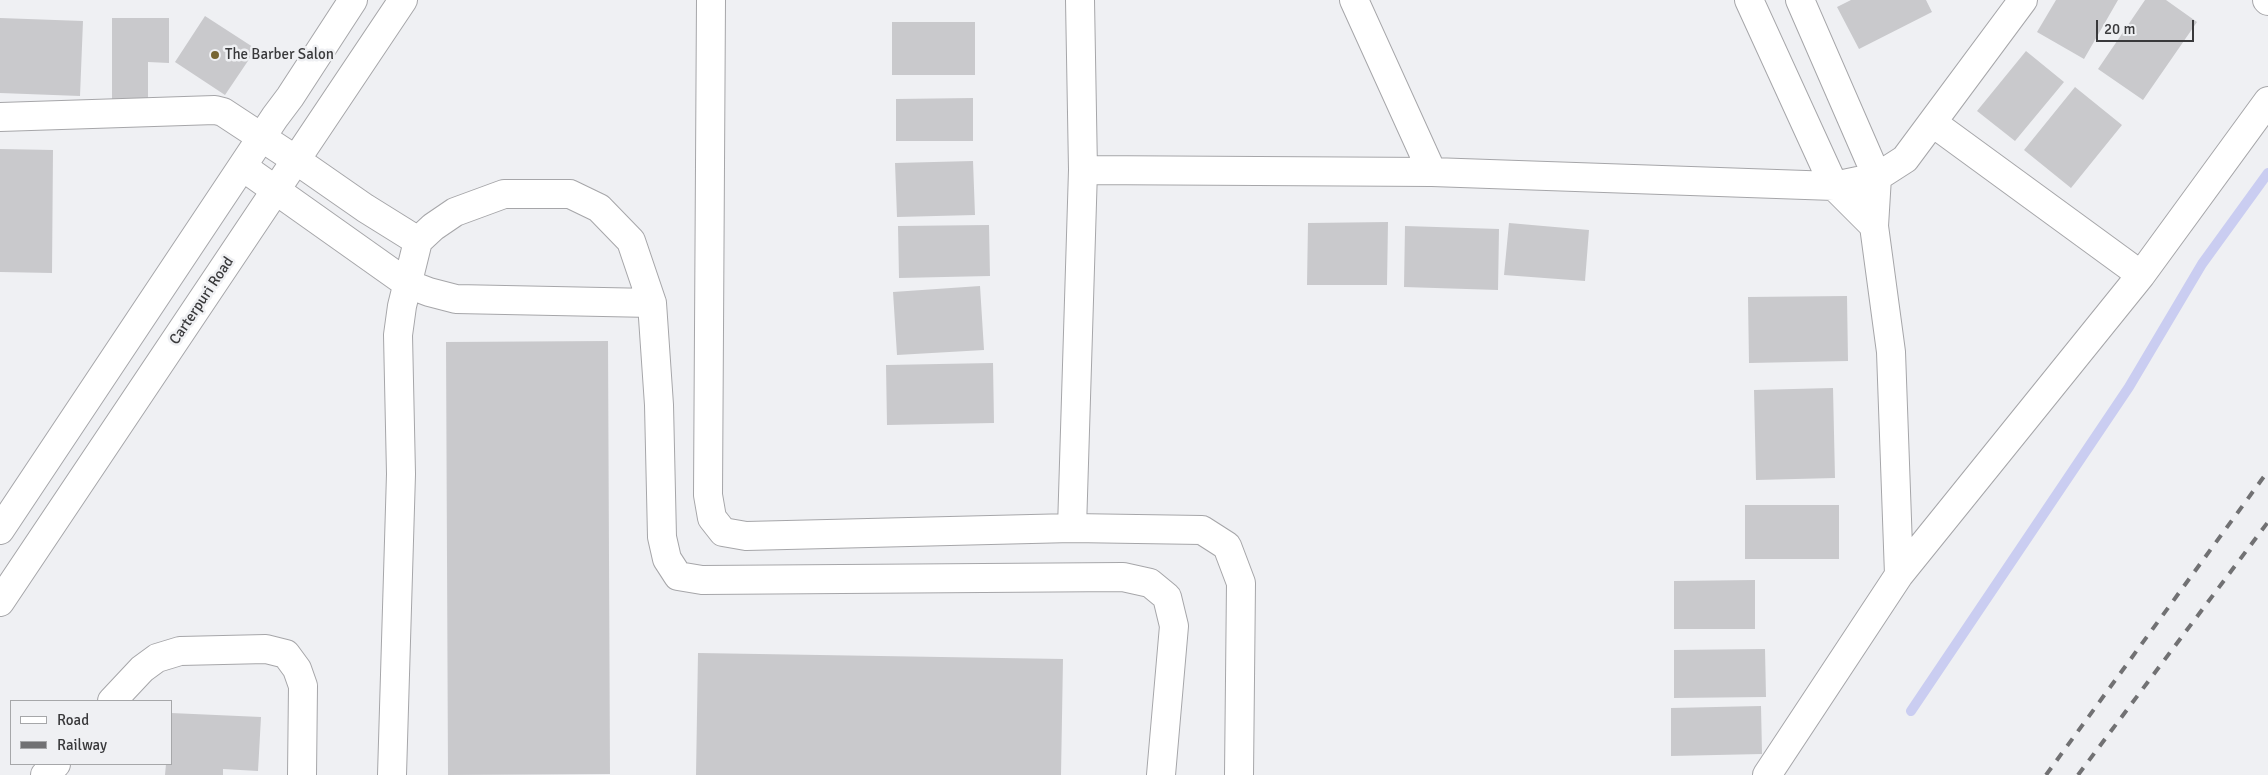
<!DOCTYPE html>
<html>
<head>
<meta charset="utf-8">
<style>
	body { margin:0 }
	#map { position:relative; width:2268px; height:775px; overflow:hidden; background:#eff0f3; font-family:Signika,sans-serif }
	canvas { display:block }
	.legend { position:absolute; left:10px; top:700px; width:162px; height:65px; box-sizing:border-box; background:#eff0f3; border:1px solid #a6a7a9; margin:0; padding:6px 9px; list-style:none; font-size:15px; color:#39393b }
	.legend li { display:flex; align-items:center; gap:10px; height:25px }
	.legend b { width:25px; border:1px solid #a6a7a9 }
	.scale { position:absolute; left:2096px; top:20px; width:98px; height:22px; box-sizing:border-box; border:2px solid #39393b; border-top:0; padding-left:6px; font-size:15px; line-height:18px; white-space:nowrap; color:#39393b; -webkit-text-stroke:4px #eff0f3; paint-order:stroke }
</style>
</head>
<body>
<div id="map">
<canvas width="2268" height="775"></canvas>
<ul class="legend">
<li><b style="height:6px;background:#fff"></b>Road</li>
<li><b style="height:6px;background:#717173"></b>Railway</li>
</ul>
<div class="scale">20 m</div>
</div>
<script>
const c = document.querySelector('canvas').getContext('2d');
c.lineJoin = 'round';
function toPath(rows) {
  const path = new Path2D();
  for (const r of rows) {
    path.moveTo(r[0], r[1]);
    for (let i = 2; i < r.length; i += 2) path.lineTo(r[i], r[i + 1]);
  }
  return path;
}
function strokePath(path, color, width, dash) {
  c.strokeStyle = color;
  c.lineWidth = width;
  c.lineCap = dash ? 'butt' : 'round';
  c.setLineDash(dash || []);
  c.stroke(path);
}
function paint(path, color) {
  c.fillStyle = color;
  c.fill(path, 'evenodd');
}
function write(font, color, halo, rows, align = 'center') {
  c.font = font + ' Signika,sans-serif';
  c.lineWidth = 5;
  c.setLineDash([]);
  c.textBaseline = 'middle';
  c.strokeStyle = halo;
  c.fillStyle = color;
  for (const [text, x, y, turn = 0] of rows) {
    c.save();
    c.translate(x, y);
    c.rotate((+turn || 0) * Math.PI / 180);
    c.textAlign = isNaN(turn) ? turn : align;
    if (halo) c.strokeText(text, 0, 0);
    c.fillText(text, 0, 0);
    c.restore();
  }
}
const stream = toPath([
	[1911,711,2129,387,2202,264,2268,173]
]);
const building = toPath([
	[1851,0,1926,0,1932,12,1859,49,1837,7],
	[2056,0,2118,0,2084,59,2037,32],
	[2145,0,2166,0,2197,22,2143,100,2098,69],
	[205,16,256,49,225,95,175,62],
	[0,18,83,21,80,96,0,93],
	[112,18,169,18,169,63,148,62,148,103,112,103],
	[892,22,975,22,975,75,892,75],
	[2026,51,2064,82,2015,141,1977,111],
	[2075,87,2122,125,2071,188,2024,150],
	[973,98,973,141,896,141,896,99],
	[0,149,53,150,52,273,0,272],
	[973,161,975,215,897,217,895,163],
	[1388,222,1387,285,1307,285,1308,223],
	[1509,223,1589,230,1585,281,1504,275],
	[989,225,990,276,899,278,898,226],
	[1405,226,1499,229,1498,290,1404,287],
	[980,286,984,350,897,355,893,292],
	[1847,296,1848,361,1749,363,1748,297],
	[608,341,610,774,448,775,446,342],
	[993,363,994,423,887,425,886,365],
	[1833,388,1835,478,1756,480,1754,390],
	[1745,505,1839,505,1839,559,1745,559],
	[1755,580,1755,629,1674,629,1674,581],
	[1765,649,1766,697,1674,698,1674,650],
	[698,653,1063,659,1061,775,696,775],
	[1761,706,1762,754,1671,756,1671,708],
	[171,713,261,717,258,771,223,769,223,775,165,775,166,764,171,764]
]);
const minor = toPath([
	[711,0,708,495,712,518,723,532,746,536,1072,528,1202,530,1227,546,1241,583,1239,775],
	[1354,0,1432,172],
	[1749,0,1834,186,1874,226],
	[1800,0,1877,177,1874,226,1891,352,1899,575],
	[2267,0,2268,1],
	[0,117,215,110,223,112,296,160,365,208,418,241],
	[1933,123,2141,275],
	[243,167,408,284,429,292,456,299,652,303],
	[1083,170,1432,172,1834,186,1877,177,1905,159,2023,0],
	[1072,528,1083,170,1080,0],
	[112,701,142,669,157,658,180,651,266,649,286,654,297,669,303,686,302,775],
	[45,775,56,764],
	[392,775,401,474,398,335,402,306,418,241,433,227,455,212,504,194,570,194,599,208,631,241,652,303,659,405,662,537,667,559,678,576,702,580,1123,577,1150,583,1167,597,1174,626,1161,775],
	[1767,775,1899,575,2141,275,2268,101]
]);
const major = toPath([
	[0,530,275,117,290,97,353,0],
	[0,602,403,0]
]);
const rail = toPath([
	[2046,775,2268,471],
	[2078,775,2268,522]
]);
const markers = [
	[215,55,5,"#776533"]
];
const poiNames = [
	["The Barber Salon",225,55]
];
const streetNames = [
	["Carterpuri Road",202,301,-56]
];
strokePath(stream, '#cacdf1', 10);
paint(building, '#c9c9cc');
strokePath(minor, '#a6a6a9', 30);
strokePath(major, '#a6a6a9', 30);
strokePath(minor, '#fff', 28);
strokePath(major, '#fff', 28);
strokePath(rail, '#717173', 4, [9, 9]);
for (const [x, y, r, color] of markers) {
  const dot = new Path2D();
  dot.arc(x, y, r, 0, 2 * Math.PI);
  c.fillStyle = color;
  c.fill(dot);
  strokePath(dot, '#eff0f3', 2);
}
write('15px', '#39393b', '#eff0f3', poiNames, 'left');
write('15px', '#39393b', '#eff0f3', streetNames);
</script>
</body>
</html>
